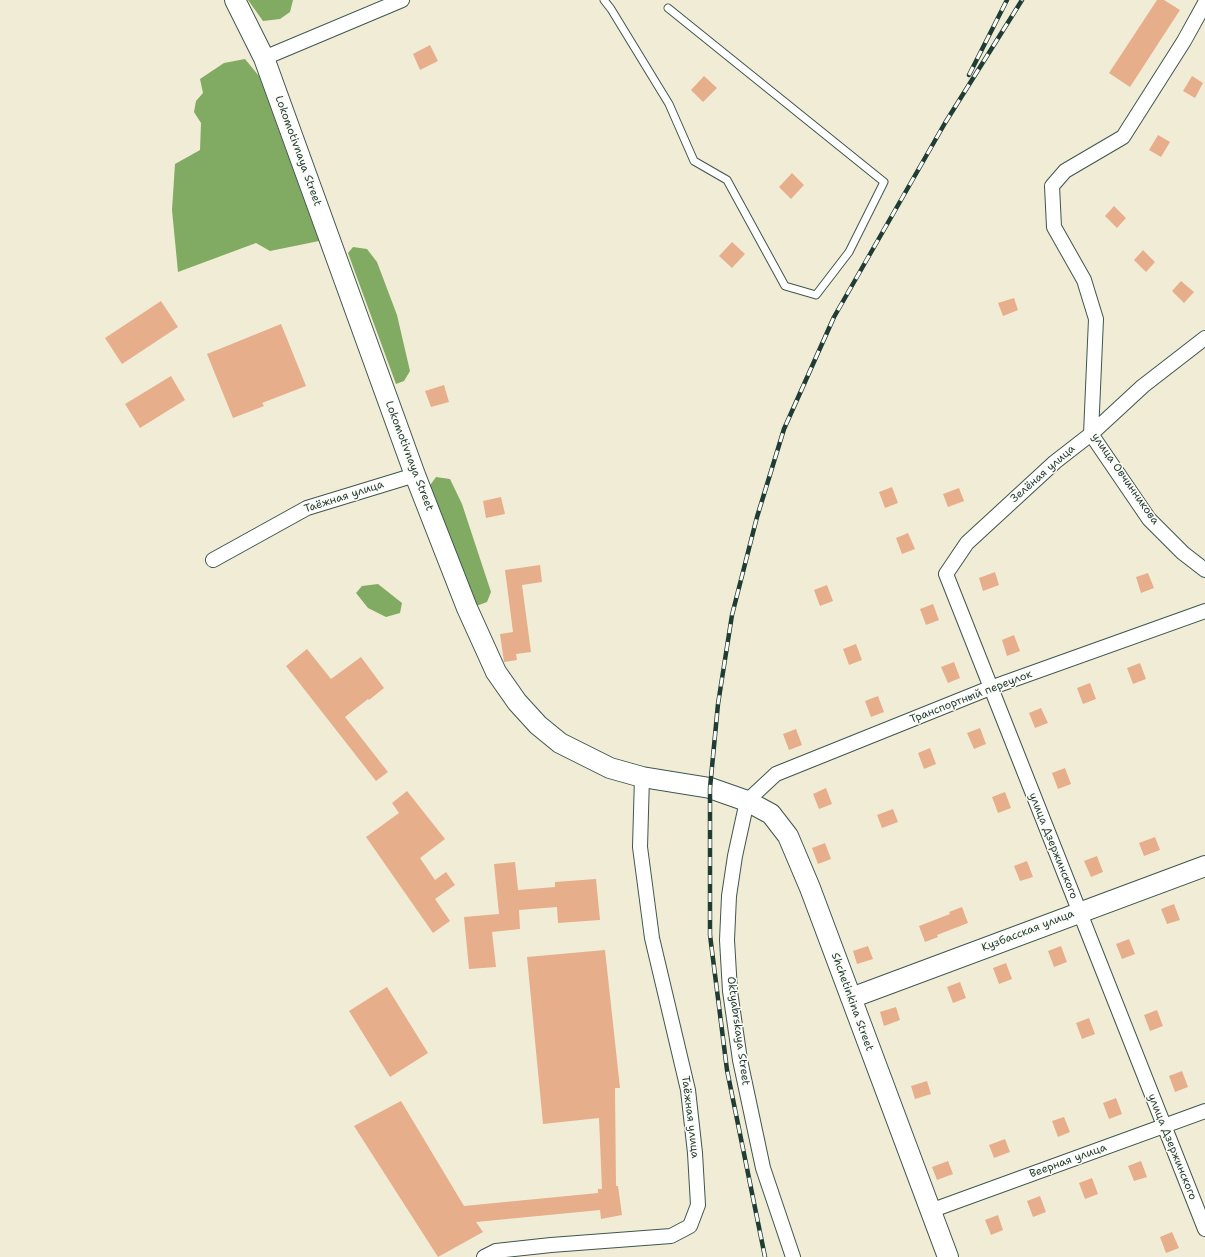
<!DOCTYPE html>
<html>
<head>
<meta charset="utf-8">
<style>
	body { margin:0 }
	canvas { display:block; background:#f1ecd5 }
</style>
</head>
<body>
<canvas width="1205" height="1257"></canvas>
<script>
const c = document.querySelector('canvas').getContext('2d');
c.lineJoin = 'round';
function paint(path, color) {
  c.fillStyle = color;
  c.fill(path, 'evenodd');
}
function toPath(rows) {
  const path = new Path2D();
  for (const r of rows) {
    path.moveTo(r[0], r[1]);
    for (let i = 2; i < r.length; i += 2) path.lineTo(r[i], r[i + 1]);
  }
  return path;
}
function strokePath(path, color, width, dash) {
  c.strokeStyle = color;
  c.lineWidth = width;
  c.lineCap = dash ? 'butt' : 'round';
  c.setLineDash(dash || []);
  c.stroke(path);
}
function write(font, color, halo, rows, align = 'center') {
  c.font = font + ' "Shantell Sans",sans-serif';
  c.lineWidth = 3;
  c.setLineDash([]);
  c.textBaseline = 'middle';
  c.strokeStyle = halo;
  c.fillStyle = color;
  for (const [text, x, y, turn = 0] of rows) {
    c.save();
    c.translate(x, y);
    c.rotate((+turn || 0) * Math.PI / 180);
    c.textAlign = isNaN(turn) ? turn : align;
    if (halo) c.strokeText(text, 0, 0);
    c.fillText(text, 0, 0);
    c.restore();
  }
}
const forest = toPath([
	[248,0,293,0,290,12,280,19,263,21],
	[245,59,259,76,319,241,270,251,256,243,178,272,172,210,175,164,200,150,201,123,194,112,196,101,203,93,200,79,224,63],
	[353,247,367,249,377,262,397,315,410,371,404,381,396,384,348,253],
	[436,477,450,479,462,504,491,592,487,602,479,605,467,608,423,495],
	[378,584,402,603,400,613,386,617,368,608,356,593,362,586]
]);
const building = toPath([
	[1157,0,1164,0,1180,10,1130,87,1109,73],
	[430,45,438,61,420,70,413,54],
	[704,76,717,88,703,102,691,90],
	[1192,76,1203,83,1195,98,1183,91],
	[1158,135,1170,142,1161,157,1149,150],
	[792,173,804,185,791,199,779,187],
	[1114,206,1126,218,1117,228,1105,216],
	[732,242,745,254,732,268,719,256],
	[1143,250,1155,262,1146,272,1134,260],
	[1181,281,1194,292,1184,303,1172,291],
	[1014,298,1018,310,1003,316,998,303],
	[161,301,178,327,122,364,105,338],
	[281,324,306,386,262,403,264,406,233,418,207,354],
	[171,376,185,400,140,428,125,404],
	[444,385,449,402,431,407,425,391],
	[892,487,898,503,885,508,879,492],
	[959,488,964,501,948,507,943,494],
	[501,497,505,514,486,518,483,501],
	[908,533,915,549,902,554,896,538],
	[540,565,542,582,522,585,531,652,516,654,517,660,504,662,500,634,513,632,505,570],
	[995,572,999,585,983,591,979,578],
	[1148,573,1154,588,1141,593,1136,577],
	[827,585,833,601,820,606,814,590],
	[933,604,939,620,926,625,920,609],
	[1014,635,1020,651,1007,656,1002,640],
	[856,644,862,660,849,665,843,649],
	[307,649,331,679,361,657,384,688,369,700,368,699,345,717,388,772,376,781,286,666],
	[954,662,960,678,948,683,941,667],
	[1140,663,1146,679,1133,684,1127,668],
	[1090,683,1096,699,1083,704,1077,688],
	[878,696,884,712,871,717,865,701],
	[1041,708,1048,723,1035,728,1029,713],
	[980,728,986,744,974,749,967,733],
	[796,729,802,745,789,750,783,734],
	[930,748,936,764,924,769,918,753],
	[1065,768,1071,784,1058,789,1052,773],
	[826,788,832,804,819,809,813,794],
	[407,791,445,839,420,858,435,880,446,872,455,885,435,899,450,921,433,933,366,837,399,813,392,803],
	[1005,792,1011,808,998,813,992,797],
	[893,809,898,822,882,828,877,815],
	[1155,837,1160,850,1144,856,1139,843],
	[825,843,831,859,818,864,812,848],
	[1097,856,1103,872,1091,877,1084,861],
	[1027,861,1033,877,1020,881,1014,866],
	[515,862,518,890,555,887,555,882,596,879,600,920,558,923,557,907,519,910,520,929,492,932,496,967,469,969,464,917,499,914,494,864],
	[1174,904,1180,920,1167,924,1161,909],
	[962,907,968,923,937,935,938,937,925,942,919,926,950,914,949,912],
	[1129,939,1135,954,1122,959,1116,944],
	[868,946,873,959,857,964,853,951],
	[1061,946,1067,962,1054,967,1048,951],
	[605,950,620,1088,615,1088,616,1186,618,1186,622,1215,601,1219,600,1210,476,1222,483,1232,438,1257,354,1126,401,1101,464,1206,598,1193,598,1189,602,1189,599,1118,543,1124,527,957],
	[1006,963,1012,979,999,984,993,968],
	[960,982,966,998,953,1003,947,987],
	[387,987,428,1053,390,1077,349,1011],
	[896,1007,900,1020,884,1026,880,1012],
	[1157,1010,1163,1026,1150,1031,1144,1015],
	[1089,1018,1095,1034,1082,1039,1076,1023],
	[1182,1071,1188,1087,1175,1092,1169,1076],
	[927,1081,931,1094,915,1099,911,1086],
	[1116,1098,1122,1114,1109,1119,1103,1103],
	[1064,1117,1070,1132,1058,1137,1052,1121],
	[1005,1139,1010,1152,994,1158,989,1145],
	[948,1161,953,1174,937,1180,932,1167],
	[1141,1161,1147,1177,1134,1181,1128,1166],
	[1092,1178,1098,1194,1085,1199,1079,1183],
	[1040,1196,1046,1212,1033,1217,1027,1201],
	[998,1215,1003,1230,991,1235,985,1220],
	[1172,1232,1179,1248,1166,1253,1160,1237]
]);
const lane = toPath([
	[604,0,611,9,669,104,694,161,727,180,785,286,816,295,849,252,884,182,668,8]
]);
const street = toPath([
	[1205,3,1184,41,1123,137,1065,171,1052,186,1054,227,1084,280,1096,319,1091,434,1149,519,1183,553,1205,570],
	[264,58,402,0],
	[1205,338,1143,386,1091,434,1055,462,967,543,946,574,1205,1229],
	[213,560,307,508,415,475],
	[930,1211,1205,1111],
	[484,1257,496,1251,551,1245,671,1236,690,1226,698,1205,695,1153,688,1090,652,938,640,847,642,777],
	[793,1257,763,1168,740,1060,730,991,727,940,729,896,735,856,747,801,776,774,990,688,1205,611]
]);
const secondary = toPath([
	[235,0,264,58,415,475,467,608,496,672,517,702,538,725,560,743,610,768,642,777,710,788,747,801,771,814,788,836,810,888,948,1257],
	[851,998,1205,866]
]);
const rail = toPath([
	[969,75,1007,0],
	[765,1257,727,1070,710,935,710,788,718,704,732,615,757,517,784,429,834,317,945,123,1022,0]
]);
const streetNames = [
	["Lokomotivnaya Street",298,151,70],
	["Lokomotivnaya Street",409,456,69],
	["Зелёная улица",1043,474,-41],
	["улица Овчинникова",1125,479,55],
	["Таёжная улица",344,497,-18],
	["Транспортный переулок",971,697,-21],
	["улица Дзержинского",1053,846,68],
	["Кузбасская улица",1028,931,-21],
	["Shchetinkina Street",852,1002,70],
	["Oktyabrskaya Street",738,1031,82],
	["Таёжная улица",690,1117,83],
	["улица Дзержинского",1172,1147,68],
	["Веерная улица",1068,1161,-20]
];
paint(forest, '#81ab62');
paint(building, '#e7ae8c');
strokePath(lane, '#3e574c', 9);
strokePath(street, '#3e574c', 16);
strokePath(secondary, '#3e574c', 22);
strokePath(lane, '#fff', 7);
strokePath(street, '#fff', 14);
strokePath(secondary, '#fff', 20);
strokePath(rail, '#1f3d34', 4.5);
strokePath(rail, '#fdfcf7', 3, [9]);
write('11px', '#1f3d34', '#fdfcf7', streetNames);
</script>
</body>
</html>
